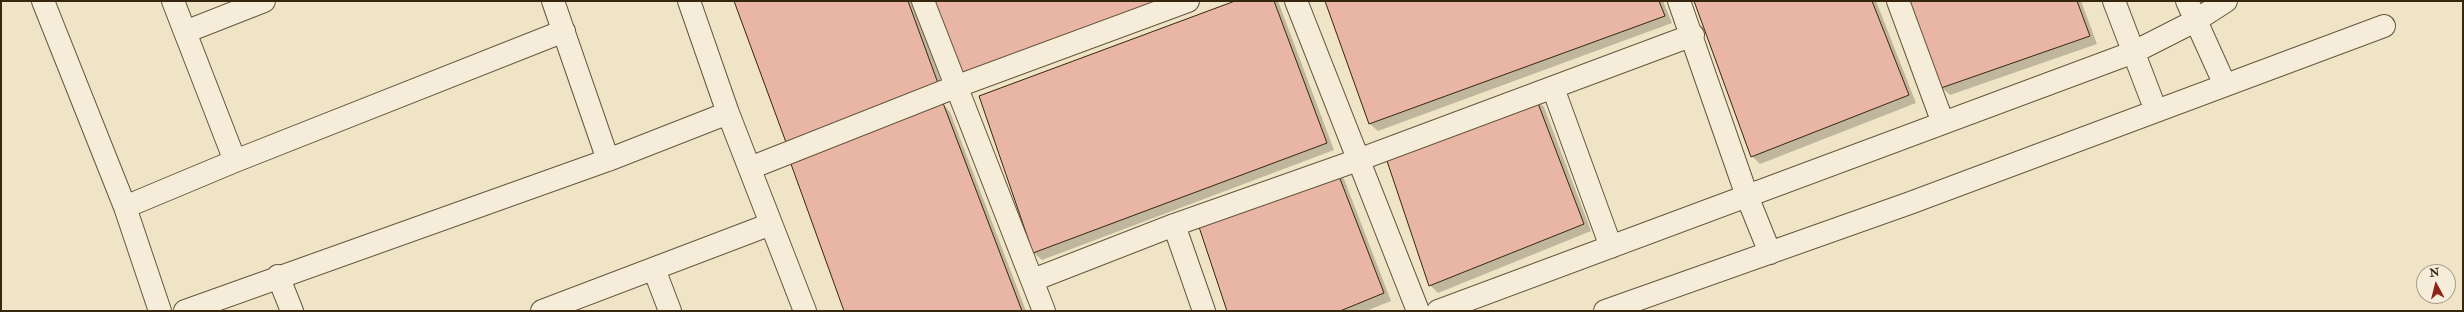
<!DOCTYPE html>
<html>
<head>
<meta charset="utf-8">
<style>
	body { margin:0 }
	#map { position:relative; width:2464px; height:312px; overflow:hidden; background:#efe4c5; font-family:"IM FELL Double Pica",serif }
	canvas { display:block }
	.frame { position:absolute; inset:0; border:2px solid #37260e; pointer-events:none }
	.north { position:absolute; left:2416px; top:264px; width:40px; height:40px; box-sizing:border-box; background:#f5edd9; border:1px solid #a99d88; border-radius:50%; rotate:353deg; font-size:11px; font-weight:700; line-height:16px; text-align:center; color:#37260e }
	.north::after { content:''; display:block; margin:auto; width:14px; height:18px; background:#8f2418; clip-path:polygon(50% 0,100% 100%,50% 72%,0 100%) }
</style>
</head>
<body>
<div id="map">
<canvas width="2464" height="312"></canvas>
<div class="frame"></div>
<div class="north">N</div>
</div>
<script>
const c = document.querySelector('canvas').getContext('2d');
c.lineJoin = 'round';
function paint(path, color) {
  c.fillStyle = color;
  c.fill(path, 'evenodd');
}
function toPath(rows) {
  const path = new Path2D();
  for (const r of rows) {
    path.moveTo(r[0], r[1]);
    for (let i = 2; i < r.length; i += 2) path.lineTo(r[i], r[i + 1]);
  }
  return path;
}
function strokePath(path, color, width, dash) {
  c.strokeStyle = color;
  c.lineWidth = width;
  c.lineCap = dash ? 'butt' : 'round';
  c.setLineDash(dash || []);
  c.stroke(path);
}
const shadow = toPath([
	[735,1,912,1,946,94],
	[1238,1,1278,1,1334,150,1042,260,1034,253,980,97],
	[1326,1,1663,1,1672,23,1378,131,1370,124],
	[1695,1,1876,1,1916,103,1760,164,1752,156],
	[1911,1,2081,1,2097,44,1950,95,1942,88],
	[1536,99,1544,107,1591,231,1438,293,1430,285,1387,156],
	[943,104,950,112,1026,311,846,311],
	[1336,172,1344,179,1391,301,1366,311,1228,311]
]);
const building = toPath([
	[734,1,908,1,939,86,787,145,734,1],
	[934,1,1157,1,961,76,934,1],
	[1235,1,1274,1,1327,143,1033,253,979,96,1235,1],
	[1325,1,1659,1,1665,16,1369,124,1325,1],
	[1694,1,1872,1,1909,95,1751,157,1694,1],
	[1910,1,2077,1,2090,36,1941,88,1910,1],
	[1536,98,1584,224,1429,286,1385,155,1536,98],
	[943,103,1022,311,844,311,791,164,943,103],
	[1337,171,1384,293,1340,311,1227,311,1197,221,1337,171]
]);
const minor = toPath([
	[43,1,125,207,160,311],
	[173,1,235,161],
	[553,1,608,160],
	[689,1,728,113,805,311],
	[923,1,1044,311],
	[1296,1,1418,311],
	[1679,1,1747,196,1770,253],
	[1898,1,1943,123],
	[2114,1,2156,111],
	[2187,1,2225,85],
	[185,32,264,1],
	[1553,88,1611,247],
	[750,168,955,87,1188,1],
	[125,207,235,161,564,31],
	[1174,225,1204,311],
	[654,269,670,311],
	[278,276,292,311],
	[1033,280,1174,225,1358,160,1693,35],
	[185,311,608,160,728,113],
	[542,311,771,224],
	[1438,311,2134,52,2195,21,2226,1],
	[1605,311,1910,203,2384,26]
]);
paint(shadow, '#0003');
paint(building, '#e9b5a5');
strokePath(building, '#37260e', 1);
strokePath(minor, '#65563c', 24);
strokePath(minor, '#f5edd9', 22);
</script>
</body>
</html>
